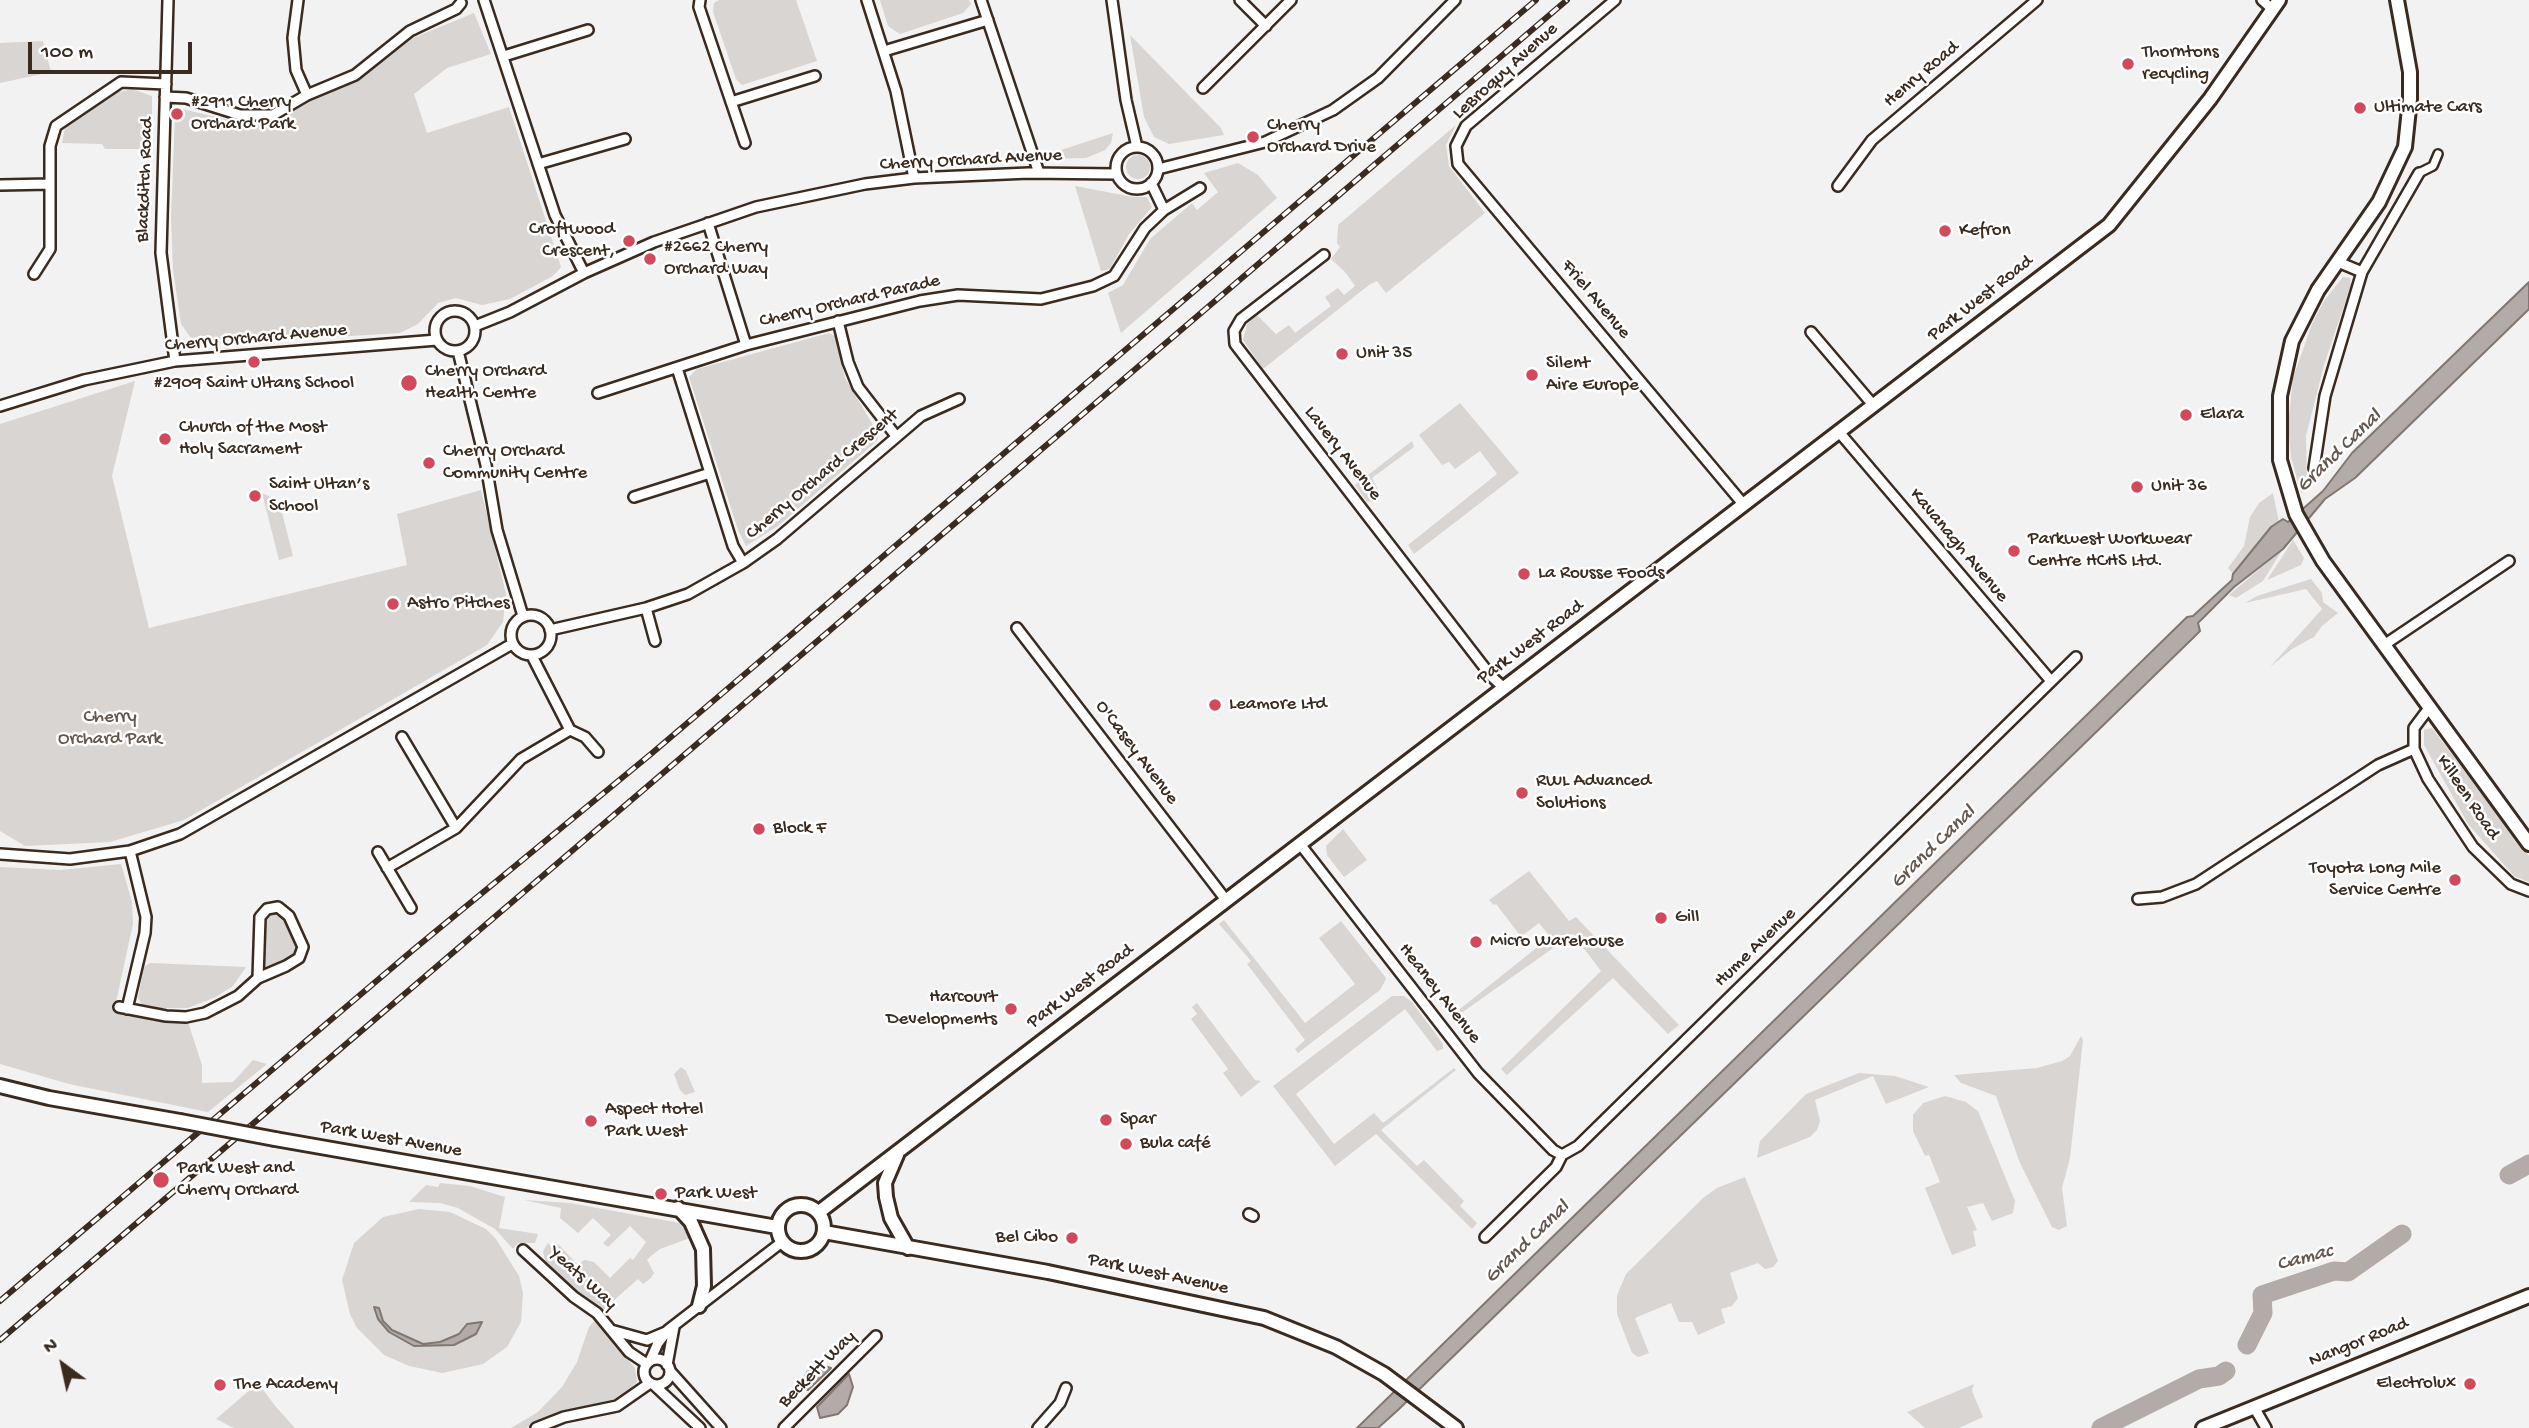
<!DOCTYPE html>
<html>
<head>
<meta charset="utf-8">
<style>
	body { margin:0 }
	#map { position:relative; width:2529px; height:1428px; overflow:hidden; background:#f3f2f2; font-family:"Gochi Hand",sans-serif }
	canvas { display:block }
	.north { position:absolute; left:28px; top:1330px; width:70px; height:70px; -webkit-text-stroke:5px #fff; paint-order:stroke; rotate:327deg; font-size:19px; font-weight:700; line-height:28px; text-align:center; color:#3b2a1e }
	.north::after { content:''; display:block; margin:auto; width:24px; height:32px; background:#3b2a1e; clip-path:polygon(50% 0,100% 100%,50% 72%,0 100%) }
	.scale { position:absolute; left:28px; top:42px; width:164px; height:32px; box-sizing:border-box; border:4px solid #3b2a1e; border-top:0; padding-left:9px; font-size:21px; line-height:24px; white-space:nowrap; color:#3b2a1e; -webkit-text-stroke:5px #fff; paint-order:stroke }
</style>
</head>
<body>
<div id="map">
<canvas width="2529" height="1428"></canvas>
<div class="north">N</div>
<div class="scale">100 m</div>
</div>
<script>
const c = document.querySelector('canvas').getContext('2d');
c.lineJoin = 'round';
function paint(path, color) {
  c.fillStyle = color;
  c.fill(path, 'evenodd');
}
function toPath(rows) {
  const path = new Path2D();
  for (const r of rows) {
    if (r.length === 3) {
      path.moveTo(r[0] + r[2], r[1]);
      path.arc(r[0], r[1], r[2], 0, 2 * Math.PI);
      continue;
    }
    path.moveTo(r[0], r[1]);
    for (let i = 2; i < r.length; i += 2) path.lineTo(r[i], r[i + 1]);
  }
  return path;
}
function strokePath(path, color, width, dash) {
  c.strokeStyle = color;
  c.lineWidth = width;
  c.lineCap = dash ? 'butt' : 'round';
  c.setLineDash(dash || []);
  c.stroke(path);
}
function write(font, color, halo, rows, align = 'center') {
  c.font = font + ' "Gochi Hand",sans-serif';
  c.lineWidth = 5;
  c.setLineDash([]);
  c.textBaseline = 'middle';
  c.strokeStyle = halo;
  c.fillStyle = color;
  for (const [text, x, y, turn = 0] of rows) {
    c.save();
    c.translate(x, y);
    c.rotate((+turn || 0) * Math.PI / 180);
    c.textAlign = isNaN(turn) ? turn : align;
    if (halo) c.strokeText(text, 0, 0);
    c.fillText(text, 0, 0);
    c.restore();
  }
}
const green = toPath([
	[719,0,796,0,817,61,742,85,736,79,713,12,714,3],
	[880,0,969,0,971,4,963,13,900,34,888,26],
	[474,13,491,54,447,68,414,94,427,133,509,107,561,267,553,276,510,299,482,305,456,298,438,303,418,324,400,333,206,345,191,338,181,324,173,270,171,218,175,115,178,108,246,124,277,122,303,104,358,80,413,38],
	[1130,35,1221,128,1224,135,1169,144,1154,137,1144,117],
	[43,41,51,72,0,83,0,43],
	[132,89,152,96,152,149,105,149,102,144,62,143,65,128,119,92],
	[1456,125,1446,145,1449,166,1485,213,1386,293,1377,281,1369,285,1263,369,1243,340,1247,324,1257,315,1276,334,1289,325,1295,333,1331,306,1325,297,1338,288,1344,295,1355,286,1345,272,1331,259,1340,247,1337,243,1338,225],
	[1113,133,1111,143,1105,150,1086,158,1045,159,1046,155],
	[1138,167,12],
	[1238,163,1258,175,1277,198,1121,333,1108,293,1123,285,1150,239,1192,203,1197,210,1218,192,1204,173],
	[1075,186,1133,197,1147,197,1152,207,1129,234,1110,269,1101,271],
	[2343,277,2350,278,2351,285,2324,365,2306,436,2307,491,2301,493,2291,457,2288,426,2293,378,2312,324,2324,301],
	[829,333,835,336,845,378,879,435,877,441,778,526,746,546,738,530,689,377,697,369],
	[135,381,112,476,149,628,407,565,397,514,481,490,506,594,503,622,487,645,184,820,110,842,25,846,0,831,0,424],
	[1460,403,1519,473,1414,554,1408,545,1497,474,1480,451,1455,469,1449,462,1442,465,1419,435],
	[1412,441,1414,447,1372,478,1380,494,1374,501,1367,502,1355,485],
	[262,493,279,501,293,556,279,560],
	[2273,493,2279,522,2233,574,2228,568,2244,546,2250,517,2259,503],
	[2293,540,2304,558,2301,565,2267,580],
	[2283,549,2263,581,2236,598,2229,595],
	[2311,579,2322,593,2323,602,2338,613,2322,626,2314,637,2292,649,2270,667,2322,609,2306,589,2245,603,2257,596],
	[2432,728,2529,856,2529,882,2514,876,2468,824,2424,745,2424,730],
	[1343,829,1367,860,1344,877,1327,855,1326,846],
	[121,864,132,902,133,924,114,1011,155,1021,188,1022,202,1065,202,1083,233,1082,253,1060,267,1064,208,1112,69,1084,0,1064,0,867,60,870],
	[1529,871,1569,921,1576,917,1679,1025,1668,1034,1613,978,1507,1075,1501,1069,1601,971,1573,934,1457,1016,1454,1023,1450,1017,1550,937,1539,923,1523,935,1519,934,1496,904,1494,905,1489,900],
	[271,913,282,918,297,942,297,949,293,955,268,969,262,963,264,920],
	[1224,920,1305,1023,1355,984,1319,938,1341,921,1386,978,1385,981,1380,990,1298,1053,1295,1049,1305,1040,1247,964,1251,961,1219,924],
	[150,963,246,967,233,986,216,997,188,1008,153,1008,143,1006,138,998,144,967],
	[1392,996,1404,996,1412,1002,1443,1044,1443,1049,1437,1051,1405,1009,1296,1094,1334,1144,1374,1113,1383,1123,1454,1068,1456,1070,1381,1130,1417,1166,1424,1160,1464,1201,1460,1206,1477,1223,1472,1229,1376,1134,1335,1166,1273,1086],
	[1197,1003,1255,1080,1261,1081,1241,1097,1223,1073,1228,1069,1191,1019,1197,1014,1192,1007],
	[2081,1036,2083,1040,2070,1158,2062,1188,2067,1226,2059,1230,2052,1227,2020,1163,1996,1096,1961,1083,1954,1075,2037,1068,2062,1061,2070,1056],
	[681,1067,686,1071,695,1092,685,1095,680,1090,674,1074],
	[1859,1073,1895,1076,1929,1087,1886,1104,1873,1076,1815,1100,1820,1121,1817,1130,1810,1137,1757,1158,1760,1141,1806,1094],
	[1945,1096,1966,1102,1978,1111,2015,1201,2013,1213,1992,1221,1983,1203,1967,1207,1977,1230,1973,1231,1976,1246,1952,1255,1925,1188,1940,1182,1929,1155,1925,1156,1913,1131,1913,1115,1923,1103],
	[1745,1177,1778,1261,1773,1267,1765,1269,1758,1263,1730,1273,1738,1298,1732,1306,1721,1309,1725,1323,1698,1335,1692,1322,1679,1322,1671,1303,1635,1318,1649,1353,1638,1357,1632,1353,1617,1314,1617,1295,1626,1274,1703,1198,1717,1188],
	[440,1183,470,1186,505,1197,499,1228,538,1234,535,1243,518,1243,513,1249,495,1229,458,1208,440,1203,409,1202,426,1185,438,1187],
	[524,1200,570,1203,685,1224,695,1236,660,1249,651,1256,647,1260,654,1273,651,1278,643,1284,638,1279,612,1302,617,1308,605,1311,563,1281,545,1261,543,1251,548,1243,553,1248,558,1244,578,1265,584,1260,594,1262,610,1278,630,1258,633,1260,646,1242,630,1226,608,1247,603,1243,611,1235,593,1218,578,1233,560,1218,561,1208],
	[419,1209,450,1212,486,1229,496,1239,519,1276,523,1293,521,1322,507,1347,483,1364,442,1373,409,1366,384,1355,357,1328,350,1314,342,1280,354,1243,383,1217],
	[595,1320,635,1368,637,1382,625,1394,608,1403,568,1410,526,1428,511,1428,538,1412,562,1387,577,1362,589,1327],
	[258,1383,276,1407,295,1428,234,1428,216,1419],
	[1974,1384,1972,1391,1983,1417,1959,1428,1925,1428,1907,1412]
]);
const water = toPath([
	[2529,282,2529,309,2355,478,2325,499,2283,549,2234,587,2198,623,2200,631,2193,638,1398,1410,1378,1428,1357,1428,2187,617,2193,616,2232,580,2233,574,2271,527,2283,519,2288,522,2323,491,2352,453,2529,282],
	[374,1307,379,1308,383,1321,392,1330,423,1344,440,1342,459,1334,467,1324,482,1322,476,1334,454,1345,414,1346,389,1332,378,1319,374,1307],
	[825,1366,831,1368,808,1390,800,1387,807,1372,825,1366],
	[849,1374,853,1387,847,1405,838,1414,820,1418,817,1407,849,1374]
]);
const river = toPath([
	[2509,1175,2529,1164],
	[2247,1345,2263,1313,2262,1295,2334,1271,2348,1272,2402,1234],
	[2101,1428,2199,1379,2219,1376,2226,1371]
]);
const pedestrian = toPath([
	[2419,173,2433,166,2438,154]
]);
const minor = toPath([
	[168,0,161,253,175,361],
	[298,0,293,38,296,70,307,95],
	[484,0,555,215,584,273],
	[700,0,699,7,745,143],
	[867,0,896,91,914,178],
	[981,0,1039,173],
	[1112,0,1126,100,1137,147],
	[1240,0,1266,26],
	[1615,0,1466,126,1456,146,1458,164,1744,505],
	[2262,0,2271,8],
	[884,51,988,20],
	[504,56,588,30],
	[1203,88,1291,0],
	[165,97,186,98,240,115,273,115,307,95,355,75,410,31,456,9,461,3],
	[731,102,815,76],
	[1137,168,21],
	[538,164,625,139],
	[1158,169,1265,142,1333,110,1378,78,1455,0],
	[1151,183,1164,210],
	[0,185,50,184],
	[1838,186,1872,140,2037,0],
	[708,223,746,345],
	[1324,255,1241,319,1234,331,1235,344,1491,676,1504,688],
	[2338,262,2362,272],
	[34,274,50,249,50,146,56,126,121,82,166,84],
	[455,331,20],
	[838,321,848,362,858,387,896,436],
	[475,326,510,312,584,273,654,242,756,207,865,184,914,178,1029,173,1117,174],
	[1811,332,1874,406],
	[458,351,486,465,497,530,523,616],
	[677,368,733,546,743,563],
	[598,393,746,345,920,301,958,295,1041,299,1093,286,1114,276,1145,228,1164,210,1200,188],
	[0,406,84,380,175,361,437,340],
	[1839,432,2051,681],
	[2314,468,2325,396,2362,272,2419,173],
	[634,497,710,473],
	[646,608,655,641],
	[531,635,20],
	[1017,628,1226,900],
	[550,630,646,608,688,594,743,563,777,539,921,416,959,399],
	[2384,645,2509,561],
	[532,656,570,730],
	[2429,708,2414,728,2414,749,2428,779,2473,847,2511,884,2529,891],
	[570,730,585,737,598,752],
	[402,737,456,828],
	[1300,844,1478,1073,1553,1150,1562,1155],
	[378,852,411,908],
	[0,854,70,859,130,851,180,834,512,644],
	[387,868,456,828,521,759,570,730],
	[2138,899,2162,897,2196,884,2378,765,2414,749],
	[119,1007,166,1016,186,1017,205,1013,238,996,258,978,286,966,299,958,303,947,289,916,278,907,267,909,260,917,258,978],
	[127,1009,145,933,146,917,130,851],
	[1249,1214,1253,1216],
	[1485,1237,1556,1167,1562,1155,1578,1146,2076,657],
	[523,1250,574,1297,597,1313,629,1352,647,1364],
	[611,1330,647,1340,666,1332],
	[657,1372,13],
	[650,1361,658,1343,668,1330,782,1242],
	[667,1365,674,1327],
	[670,1371,721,1428],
	[654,1385,700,1428],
	[2254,1407,2266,1428],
	[536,1428,564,1417,617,1406,650,1383],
	[784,1428,876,1336],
	[1038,1428,1060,1403,1066,1388]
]);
const tertiary = toPath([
	[2397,0,2410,72,2410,99,2405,147,2379,202,2318,290,2292,341,2280,396,2280,460,2296,514,2323,561,2529,844],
	[0,1086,49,1098,180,1121],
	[275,1139,777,1227],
	[897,1155,885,1183,886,1197,891,1218,908,1248],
	[801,1228,23],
	[678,1208,691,1222,703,1249,704,1286,699,1306],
	[819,1212,2109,225,2210,99,2279,0],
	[824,1232,1048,1272,1264,1318,1336,1347,1384,1374,1456,1428]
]);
const secondary = toPath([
	[2203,1428,2529,1296]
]);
const rail = toPath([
	[0,1301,413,950,651,754,1536,0],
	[0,1340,1567,0]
]);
const tertiaryBridge = toPath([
	[180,1121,275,1139]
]);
const markers = [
	[2128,64,7,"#d1495b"],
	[2360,108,7,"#d1495b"],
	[177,114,7,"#d1495b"],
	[1253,137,7,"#d1495b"],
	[1945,231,7,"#d1495b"],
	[629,241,7,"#d1495b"],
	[650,259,7,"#d1495b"],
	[1342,354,7,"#d1495b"],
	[254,362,7,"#d1495b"],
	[1532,375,7,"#d1495b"],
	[409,383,9,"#d1495b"],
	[2186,415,7,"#d1495b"],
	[165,439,7,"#d1495b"],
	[429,463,7,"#d1495b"],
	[2137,487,7,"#d1495b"],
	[255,496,7,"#d1495b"],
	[2014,551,7,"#d1495b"],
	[1524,574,7,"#d1495b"],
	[393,604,7,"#d1495b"],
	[1215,705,7,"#d1495b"],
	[1522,793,7,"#d1495b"],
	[759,829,7,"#d1495b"],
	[2455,880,7,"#d1495b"],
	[1661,918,7,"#d1495b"],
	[1476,942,7,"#d1495b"],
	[1011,1009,7,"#d1495b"],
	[1106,1120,7,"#d1495b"],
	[591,1121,7,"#d1495b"],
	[1126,1144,7,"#d1495b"],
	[161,1180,9,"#d1495b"],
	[661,1194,7,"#d1495b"],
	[1072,1238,7,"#d1495b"],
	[2470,1384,7,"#d1495b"],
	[220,1385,7,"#d1495b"]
];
const poiNames = [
	["Thorntons",2142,53],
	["recycling",2142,75],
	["#2911 Cherry",191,103],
	["Orchard Park",191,125],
	["Ultimate Cars",2374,108],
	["Cherry",1267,126],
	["Orchard Drive",1267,148],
	["Croftwood",615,230,"right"],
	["Crescent,",615,252,"right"],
	["Kefron",1959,231],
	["#2662 Cherry",664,248],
	["Orchard Way",664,270],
	["Unit 35",1356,354],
	["Silent",1546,364],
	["Aire Europe",1546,386],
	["Cherry Orchard",425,372],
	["Health Centre",425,394],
	["#2909 Saint Ultans School",254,384,"center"],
	["Elara",2200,415],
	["Church of the Most",179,428],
	["Holy Sacrament",179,450],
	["Cherry Orchard",443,452],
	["Community Centre",443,474],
	["Saint Ultan’s",269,485],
	["School",269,507],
	["Unit 36",2151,487],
	["Parkwest Workwear",2028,540],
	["Centre HCHS Ltd.",2028,562],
	["La Rousse Foods",1538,574],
	["Astro Pitches",407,604],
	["Leamore Ltd",1229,705],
	["RWL Advanced",1536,782],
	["Solutions",1536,804],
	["Block F",773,829],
	["Toyota Long Mile",2441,869,"right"],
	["Service Centre",2441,891,"right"],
	["Gill",1675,918],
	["Micro Warehouse",1490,942],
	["Harcourt",997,998,"right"],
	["Developments",997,1020,"right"],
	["Aspect Hotel",605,1110],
	["Park West",605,1132],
	["Spar",1120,1120],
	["Bula café",1140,1144],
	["Park West and",177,1169],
	["Cherry Orchard",177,1191],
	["Park West",675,1194],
	["Bel Cibo",1058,1238,"right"],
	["Electrolux",2456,1384,"right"],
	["The Academy",234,1385]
];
const streetNames = [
	["LeBroquy Avenue",1506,72,-42],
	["Henry Road",1922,75,-40],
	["Cherry Orchard Avenue",971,161,-3],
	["Blackditch Road",146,180,-88],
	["Park West Road",1981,299,-38],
	["Friel Avenue",1595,300,50],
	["Cherry Orchard Parade",850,302,-13],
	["Cherry Orchard Avenue",256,339,-5],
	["Lavery Avenue",1342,454,52],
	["Cherry Orchard Crescent",823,475,-40],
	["Kavanagh Avenue",1958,546,50],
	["Park West Road",1531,643,-37],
	["O'Casey Avenue",1136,753,53],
	["Killeen Road",2467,798,56],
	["Hume Avenue",1756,948,-44],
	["Park West Road",1081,987,-37],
	["Heaney Avenue",1439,994,52],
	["Park West Avenue",391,1140,10],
	["Park West Avenue",1158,1275,12],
	["Yeats Way",582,1279,42],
	["Nangor Road",2359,1343,-22],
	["Beckett Way",818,1370,-45]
];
const parkNames = [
	["Cherry",110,718],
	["Orchard Park",110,740]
];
const waterNames = [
	["Grand Canal",2340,452,-44],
	["Grand Canal",1934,848,-44],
	["Grand Canal",1528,1243,-44],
	["Camac",2305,1259,-15]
];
paint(green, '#d8d5d2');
paint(water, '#b2aba7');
strokePath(water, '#827770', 2);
strokePath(river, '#b2aba7', 19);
strokePath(pedestrian, '#3b2a1e', 12);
strokePath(minor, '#3b2a1e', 14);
strokePath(tertiary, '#3b2a1e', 18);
strokePath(secondary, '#3b2a1e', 18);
strokePath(pedestrian, '#fff', 7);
strokePath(minor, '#fff', 9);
strokePath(tertiary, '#fff', 12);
strokePath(secondary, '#fff', 12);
strokePath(rail, '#3b2a1e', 6);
strokePath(rail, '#fff', 3.5, [10]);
strokePath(tertiaryBridge, '#3b2a1e', 18, []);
strokePath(tertiaryBridge, '#fff', 12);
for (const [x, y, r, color] of markers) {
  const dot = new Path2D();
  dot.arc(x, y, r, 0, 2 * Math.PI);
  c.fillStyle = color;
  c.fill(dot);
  strokePath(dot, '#fff', 2.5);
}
write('19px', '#3b2a1e', '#fff', poiNames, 'left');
write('19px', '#3b2a1e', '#fff', streetNames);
write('19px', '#62554b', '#fff', parkNames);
write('italic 21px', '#65574e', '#fff', waterNames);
</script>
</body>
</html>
